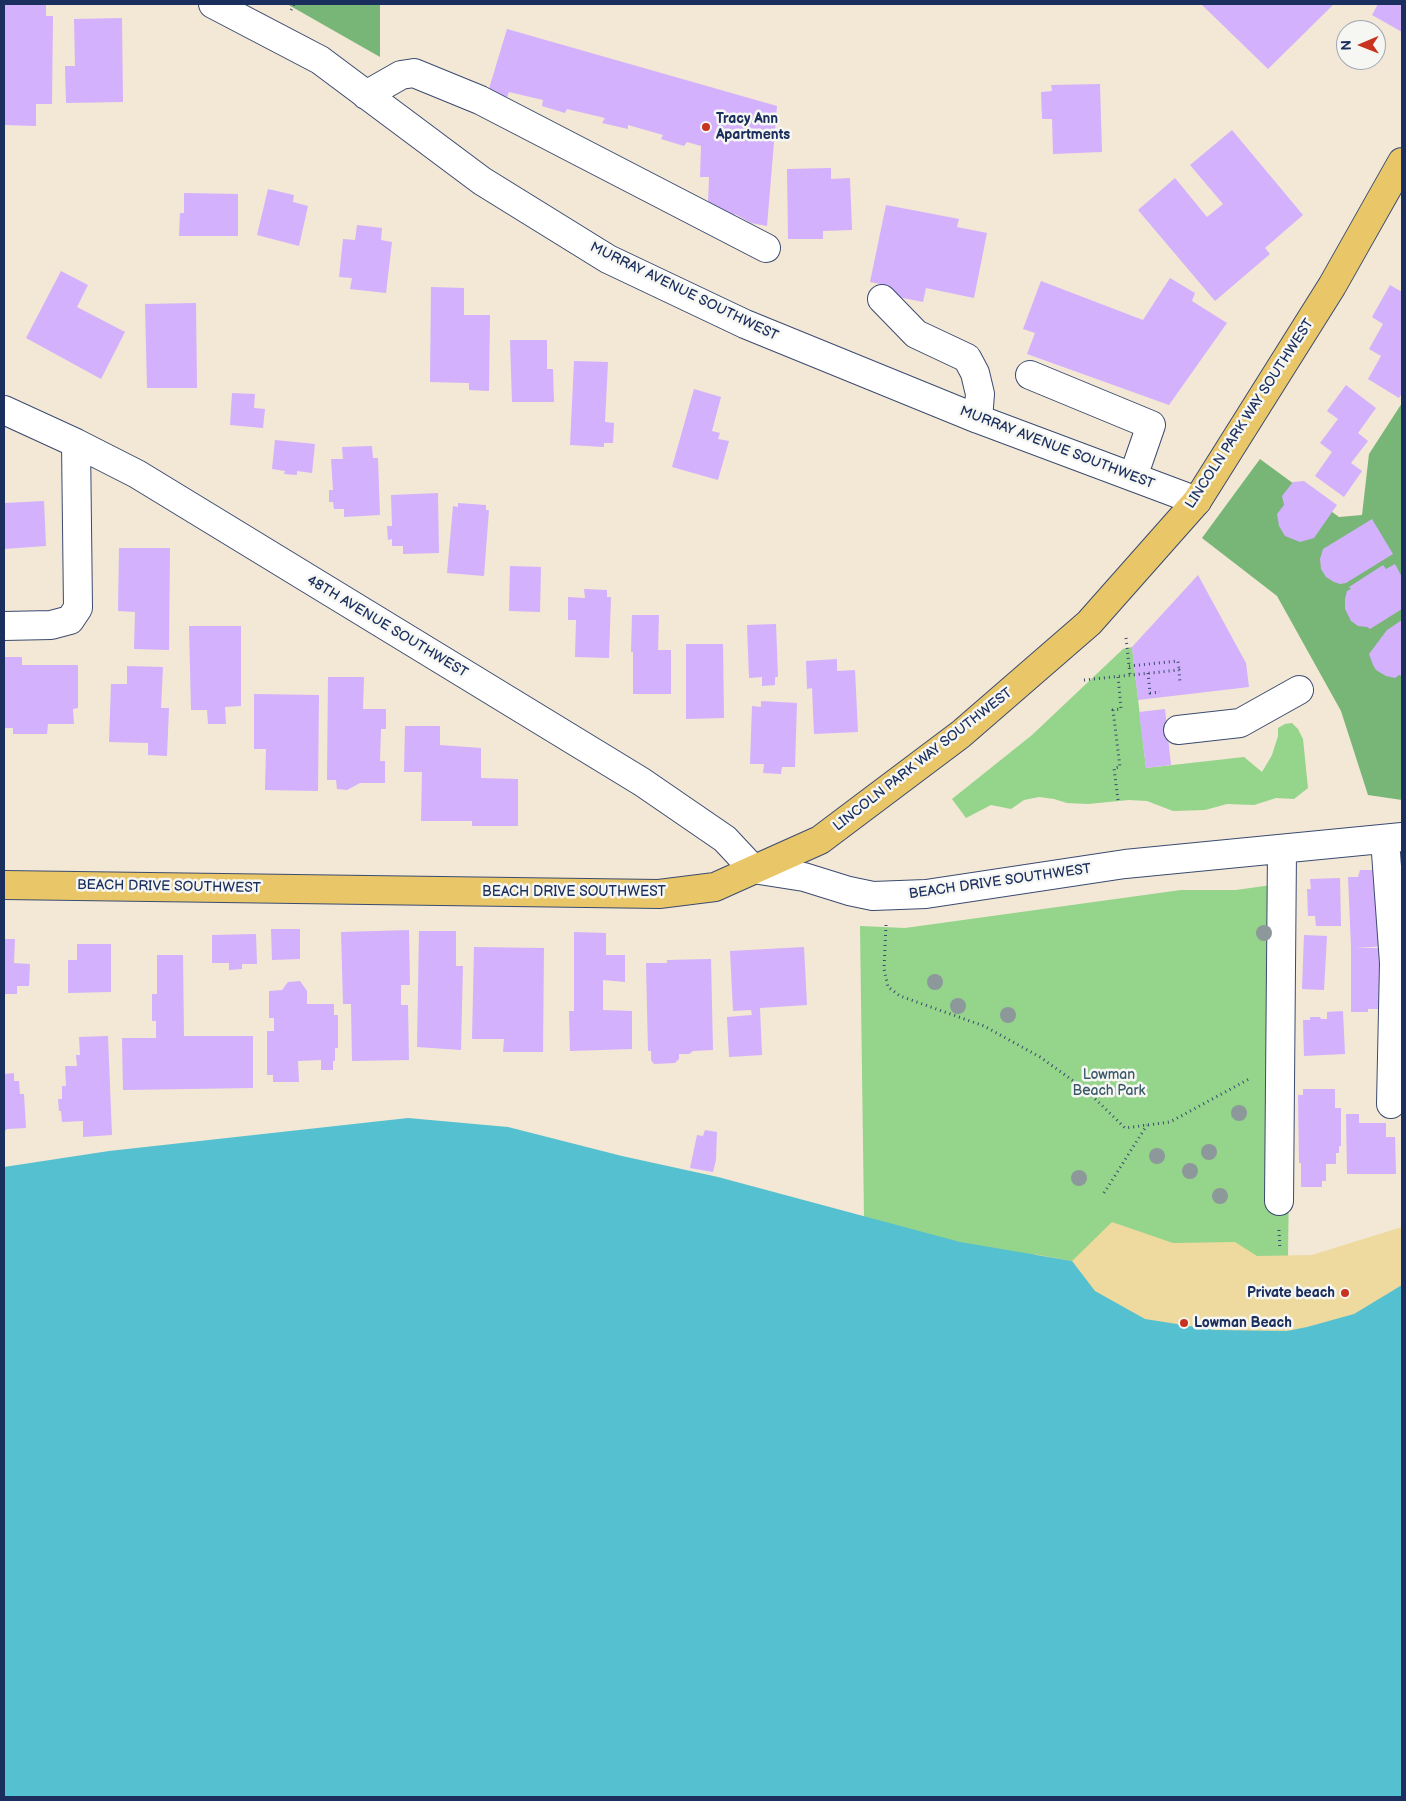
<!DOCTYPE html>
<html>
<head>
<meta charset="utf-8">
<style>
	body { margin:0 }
	#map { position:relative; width:1406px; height:1801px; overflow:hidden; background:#f3e7d5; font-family:"Balsamiq Sans",sans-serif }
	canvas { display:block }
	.frame { position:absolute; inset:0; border:5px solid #1b2f5e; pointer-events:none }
	.north { position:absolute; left:1336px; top:20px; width:50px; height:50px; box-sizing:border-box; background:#f6f6f2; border:1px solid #9ea6b7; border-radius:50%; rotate:269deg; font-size:14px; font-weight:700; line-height:20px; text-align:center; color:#1b2f5e }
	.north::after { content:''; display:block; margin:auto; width:18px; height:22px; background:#c8321e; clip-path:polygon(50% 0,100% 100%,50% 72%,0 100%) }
</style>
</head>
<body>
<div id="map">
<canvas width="1406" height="1801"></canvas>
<div class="frame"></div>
<div class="north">N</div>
</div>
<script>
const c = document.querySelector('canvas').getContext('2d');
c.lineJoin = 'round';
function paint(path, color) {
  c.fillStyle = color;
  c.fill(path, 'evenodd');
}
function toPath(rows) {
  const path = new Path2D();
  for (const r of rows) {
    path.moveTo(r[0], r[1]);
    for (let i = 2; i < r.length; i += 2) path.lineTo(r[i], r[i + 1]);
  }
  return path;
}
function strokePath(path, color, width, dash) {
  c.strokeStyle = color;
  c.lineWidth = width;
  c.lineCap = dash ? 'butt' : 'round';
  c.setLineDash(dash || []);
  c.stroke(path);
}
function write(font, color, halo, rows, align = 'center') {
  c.font = font + ' "Balsamiq Sans",sans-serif';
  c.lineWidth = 5;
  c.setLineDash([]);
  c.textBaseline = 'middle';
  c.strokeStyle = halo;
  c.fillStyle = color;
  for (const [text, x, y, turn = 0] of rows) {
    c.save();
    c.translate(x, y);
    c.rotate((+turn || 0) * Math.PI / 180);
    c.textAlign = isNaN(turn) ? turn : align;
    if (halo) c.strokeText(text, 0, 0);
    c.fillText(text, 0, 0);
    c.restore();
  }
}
const green = toPath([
	[1132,647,1146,768,1244,757,1262,772,1272,755,1278,736,1278,728,1285,724,1292,723,1298,729,1303,739,1308,788,1294,799,1276,798,1254,805,1227,804,1205,810,1173,811,1147,801,1129,800,1088,804,1067,803,1054,799,1039,797,1024,800,1011,809,991,805,966,818,952,799,1032,735,1123,649],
	[1293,882,1287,1331,864,1217,860,926,905,928,1181,890,1236,890]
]);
const forest = toPath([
	[287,4,380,4,380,57],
	[1402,403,1402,800,1368,795,1341,711,1277,596,1202,538,1260,459,1339,517,1362,515,1369,454]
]);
const sand = toPath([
	[1112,1222,1173,1243,1235,1242,1257,1256,1312,1255,1402,1227,1402,1404,1298,1424,1034,1254,1072,1261]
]);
const water = toPath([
	[408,1118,508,1127,622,1156,718,1177,960,1242,1072,1261,1095,1291,1145,1319,1215,1330,1287,1331,1307,1327,1354,1314,1402,1285,1402,1797,4,1797,4,1167,109,1151]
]);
const building = toPath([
	[4,4,46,4,46,16,53,16,52,104,36,104,36,126,5,125],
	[1201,4,1334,4,1268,69],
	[1378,4,1402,4,1402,32,1372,15],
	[122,18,123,102,66,103,65,66,75,66,74,19],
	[507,29,777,106,767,226,751,223,735,214,733,220,708,203,709,177,700,177,701,146,687,142,684,146,661,139,663,135,628,125,628,129,602,123,605,118,567,109,565,113,542,106,543,100,509,92,507,97,488,92],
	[1100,84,1102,152,1053,154,1052,119,1042,119,1041,92,1052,91,1051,85],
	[1232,130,1303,215,1265,248,1270,254,1215,301,1138,210,1175,178,1207,217,1223,204,1190,165],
	[831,168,831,179,850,178,852,230,823,231,823,239,788,239,787,169],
	[268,189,294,195,293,202,308,206,299,246,257,235],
	[184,193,238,194,238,236,179,236,180,213,184,213],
	[886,205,959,219,957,227,987,233,974,298,926,288,923,302,883,294,885,285,870,282],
	[357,225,382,228,381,240,392,242,386,293,350,289,352,278,339,277,343,239,355,240],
	[61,271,88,285,77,307,125,332,101,379,26,338],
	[1170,278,1195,293,1192,301,1227,323,1169,405,1027,354,1035,333,1023,329,1041,281,1143,320],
	[1390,285,1402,292,1402,393,1399,398,1368,379,1381,356,1369,349,1383,324,1372,317],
	[431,287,464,288,464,315,490,315,489,391,469,390,469,383,430,382],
	[196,303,197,388,147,388,145,304],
	[510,340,547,340,547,369,553,369,554,402,512,402],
	[574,361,608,362,605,422,614,423,613,443,604,443,604,447,570,445],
	[1346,385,1376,408,1358,433,1368,441,1351,463,1362,471,1344,497,1315,476,1332,452,1320,443,1338,419,1327,411],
	[694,389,721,397,712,431,720,433,718,439,729,441,718,480,672,467],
	[232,393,255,394,254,408,265,409,263,428,230,425],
	[275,440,315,444,312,473,297,471,297,475,284,474,285,471,272,469],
	[372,446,373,458,378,458,380,515,344,517,344,509,334,509,333,502,329,502,329,490,333,490,331,459,343,459,342,447],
	[1304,481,1337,505,1314,538,1300,542,1285,536,1279,526,1277,514,1284,505,1282,496,1293,482],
	[438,493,439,553,403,554,403,546,392,546,392,539,388,540,387,526,392,526,391,495],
	[44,501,46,546,4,549,4,503],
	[458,503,486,505,486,510,489,510,484,576,447,573,453,506,458,507],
	[1372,519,1393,554,1346,583,1340,584,1334,582,1326,577,1321,569,1320,559,1323,549],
	[119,548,170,548,169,650,134,649,135,612,118,611],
	[1395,564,1402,577,1402,609,1370,629,1367,627,1358,626,1351,621,1345,609,1345,599,1347,591,1351,589,1349,587,1383,565,1386,569],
	[510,566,541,567,540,612,509,611],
	[1198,575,1246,663,1249,687,1138,700,1132,647],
	[584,589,607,590,607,597,611,597,609,658,575,657,576,620,568,620,568,597,585,598],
	[632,615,659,615,658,650,671,650,671,694,633,694,633,652,631,652],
	[1402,620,1402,676,1399,675,1395,678,1386,676,1376,670,1373,665,1369,654,1387,630],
	[776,624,778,677,775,677,775,685,762,686,762,677,749,678,747,625],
	[189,626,241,626,241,706,225,707,226,724,208,724,207,710,191,710],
	[686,644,723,644,724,718,686,719],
	[4,657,22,657,22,665,78,665,78,708,73,709,74,724,48,724,47,734,13,734,13,728,4,728],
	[837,659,837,671,855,670,858,732,814,734,812,688,807,689,806,661],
	[127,666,163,667,161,708,169,708,167,756,148,755,148,743,109,742,111,684,127,684],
	[328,677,364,677,363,709,386,709,386,729,381,729,380,761,385,761,385,783,360,783,347,790,337,789,336,780,327,780],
	[254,694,319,695,318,791,265,790,266,749,254,749],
	[761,701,797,703,795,767,782,767,781,774,763,773,764,764,750,764,752,706,761,707],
	[1165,709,1171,765,1146,768,1139,712],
	[405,726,440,726,440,745,481,748,481,778,518,779,518,826,472,826,472,821,421,821,422,772,404,772],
	[1360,870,1373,870,1377,875,1387,946,1355,948,1388,948,1388,1009,1368,1009,1368,1012,1351,1012,1351,947,1348,877,1358,877],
	[1340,878,1341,926,1316,926,1315,916,1308,916,1307,889,1311,889,1310,879],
	[271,929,300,929,300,959,272,960],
	[409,930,410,985,401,985,401,1005,408,1005,409,1060,352,1061,351,1004,343,1004,341,932],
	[419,931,456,931,456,966,463,966,461,1050,417,1047],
	[574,932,606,933,606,955,625,955,625,982,603,980,603,1010,632,1011,632,1049,570,1051,569,1011,574,1011],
	[256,934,257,964,242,964,242,969,229,970,229,963,212,963,212,935],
	[1304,935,1327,936,1324,990,1302,989],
	[4,939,15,939,14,963,30,964,29,986,17,986,17,994,4,994],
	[77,944,111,944,111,992,68,993,68,960,77,960],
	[474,947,544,948,543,1052,503,1052,504,1039,472,1039],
	[804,947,807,1005,760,1008,762,1055,729,1057,727,1017,752,1015,751,1010,733,1011,730,951],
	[157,955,183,955,184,1036,253,1036,253,1088,123,1090,122,1038,156,1038,156,1021,152,1021,152,994,157,994],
	[711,959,713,1050,693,1051,689,1054,679,1054,679,1059,675,1063,654,1064,651,1060,651,1051,648,1051,646,963,667,963,667,960],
	[300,981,307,991,307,1004,334,1004,334,1015,338,1015,338,1048,335,1048,335,1061,333,1061,333,1070,321,1070,321,1060,298,1061,299,1082,273,1082,273,1075,267,1075,267,1031,274,1031,274,1018,269,1018,269,991,282,990,288,982],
	[1343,1011,1345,1054,1304,1056,1303,1020,1310,1020,1310,1017,1320,1017,1321,1019,1327,1019,1327,1012],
	[108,1036,112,1135,83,1137,83,1121,62,1122,61,1111,59,1111,58,1099,62,1099,62,1086,66,1086,65,1066,77,1066,76,1055,80,1055,79,1037],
	[14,1073,14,1081,19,1081,20,1094,24,1094,26,1128,7,1129,4,1132,4,1074],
	[1303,1089,1335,1089,1335,1108,1341,1108,1341,1146,1339,1146,1339,1153,1336,1153,1336,1164,1326,1164,1326,1181,1322,1181,1322,1187,1301,1187,1301,1163,1299,1163,1298,1095,1303,1095],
	[1346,1114,1359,1114,1359,1123,1386,1123,1386,1137,1395,1137,1396,1174,1347,1174],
	[705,1130,717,1132,716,1160,713,1172,690,1168,697,1135,703,1136]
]);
const path = toPath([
	[291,10,294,4],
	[1126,638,1130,675],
	[1129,666,1178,661,1179,670],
	[1148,673,1150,693,1160,692],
	[1084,680,1179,670,1180,683],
	[1118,800,1114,768,1120,767,1113,710,1121,709,1118,676],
	[886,925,884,969,888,987,900,996,984,1026,1040,1057,1086,1090,1125,1128,1170,1122,1249,1079],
	[1104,1193,1147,1125],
	[1279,1230,1280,1250]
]);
const minor = toPath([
	[213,4,320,60,482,181,608,259,745,324,978,419,1197,501],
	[366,95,401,75,414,73,480,100,766,248],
	[882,299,916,334,967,358,975,373,980,394,978,419],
	[1030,375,1151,425,1133,477],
	[4,410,76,443,137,474,642,782,725,839,753,869,804,877,849,891,873,896,926,894,1125,864,1402,837],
	[4,626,51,625,70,620,78,608,76,443],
	[1178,730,1240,723,1299,690],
	[1385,839,1394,963,1391,1104],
	[1279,1201,1282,850]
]);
const major = toPath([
	[4,885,659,894,715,887,820,840,961,734,1089,623,1197,501,1332,286,1402,162]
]);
const trees = [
	[1264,933],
	[935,982],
	[958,1006],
	[1008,1015],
	[1239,1113],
	[1209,1152],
	[1157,1156],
	[1190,1171],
	[1079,1178],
	[1220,1196]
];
const markers = [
	[706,127,5,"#c8321e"],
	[1345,1293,5,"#c8321e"],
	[1184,1323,5,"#c8321e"]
];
const poiNames = [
	["Tracy Ann",716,119],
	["Apartments",716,135],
	["Private beach",1335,1293,"right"],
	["Lowman Beach",1194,1323]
];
const streetNames = [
	["MURRAY AVENUE SOUTHWEST",684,292,26],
	["LINCOLN PARK WAY SOUTHWEST",1250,414,-57],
	["MURRAY AVENUE SOUTHWEST",1057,448,21],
	["48TH AVENUE SOUTHWEST",387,627,31],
	["LINCOLN PARK WAY SOUTHWEST",923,760,-38],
	["BEACH DRIVE SOUTHWEST",1000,882,-8],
	["BEACH DRIVE SOUTHWEST",169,887,1],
	["BEACH DRIVE SOUTHWEST",574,892]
];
const parkNames = [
	["Lowman",1109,1075],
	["Beach Park",1109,1091]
];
paint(green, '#94d48b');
paint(forest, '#77b677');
paint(sand, '#eeda9e');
paint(water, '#55c0cf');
paint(building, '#d3b1fc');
strokePath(minor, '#3b4b70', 30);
strokePath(major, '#3b4b70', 30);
strokePath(path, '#3b4b70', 3, [1, 4]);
strokePath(minor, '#fff', 28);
strokePath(major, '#e9c769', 28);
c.fillStyle = '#8d989a';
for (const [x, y] of trees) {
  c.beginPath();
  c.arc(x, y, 8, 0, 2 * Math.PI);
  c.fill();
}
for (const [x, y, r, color] of markers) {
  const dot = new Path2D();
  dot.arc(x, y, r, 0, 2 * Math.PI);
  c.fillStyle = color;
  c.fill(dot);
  strokePath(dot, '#f6f6f2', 2);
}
write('bold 14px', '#1b2f5e', '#f6f6f2', poiNames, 'left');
write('14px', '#1b2f5e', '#f6f6f2', streetNames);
write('14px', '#395869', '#f6f6f2', parkNames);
</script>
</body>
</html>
